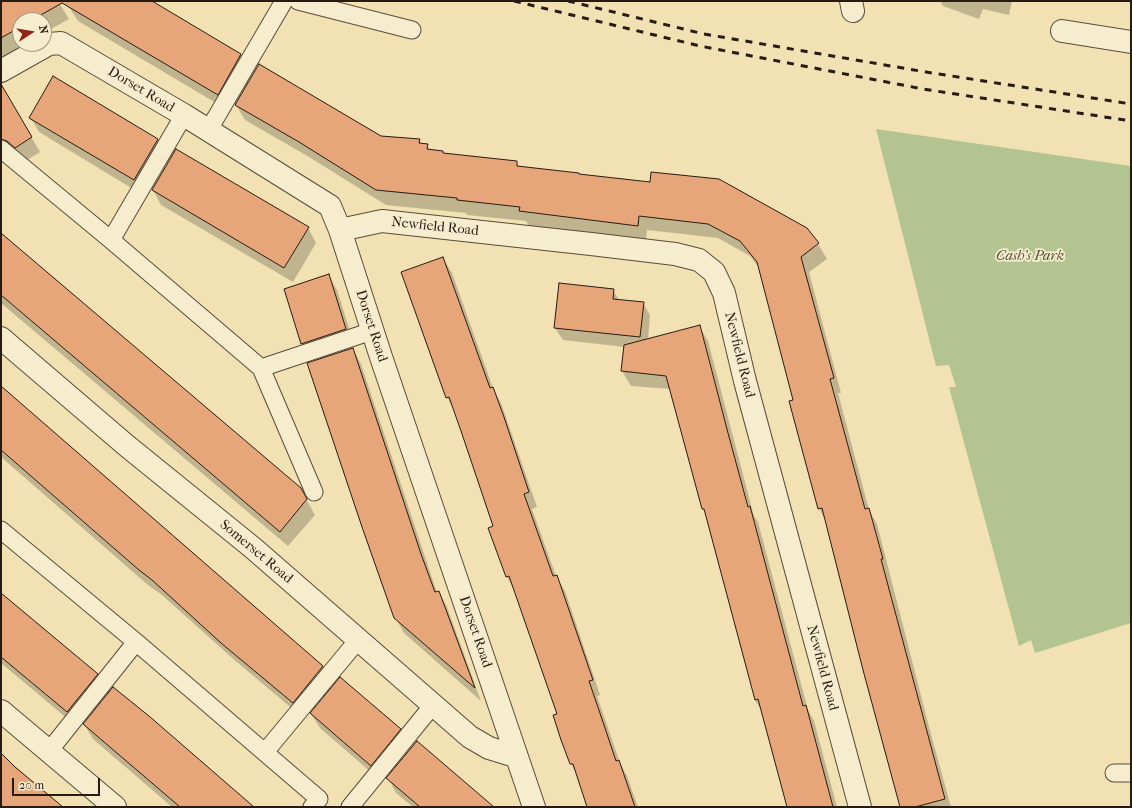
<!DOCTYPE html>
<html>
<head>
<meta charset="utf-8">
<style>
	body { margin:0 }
	#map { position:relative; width:1132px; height:808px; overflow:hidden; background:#f1e1b3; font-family:"IM FELL French Canon",serif }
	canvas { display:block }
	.frame { position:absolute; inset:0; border:2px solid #281b11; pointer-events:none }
	.north { position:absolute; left:12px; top:12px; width:40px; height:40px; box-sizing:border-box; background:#f6ecce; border:1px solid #a49882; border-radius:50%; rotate:78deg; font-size:11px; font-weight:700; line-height:16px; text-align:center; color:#281b11 }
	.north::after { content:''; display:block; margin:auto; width:14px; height:18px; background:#8f2418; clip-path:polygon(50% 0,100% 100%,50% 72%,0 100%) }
	.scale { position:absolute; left:12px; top:778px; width:88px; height:18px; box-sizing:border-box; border:2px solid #281b11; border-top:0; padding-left:5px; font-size:12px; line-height:14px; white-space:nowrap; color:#281b11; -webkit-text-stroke:3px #f6ecce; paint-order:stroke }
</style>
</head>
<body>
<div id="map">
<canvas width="1132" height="808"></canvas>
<div class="frame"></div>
<div class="north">N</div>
<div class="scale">20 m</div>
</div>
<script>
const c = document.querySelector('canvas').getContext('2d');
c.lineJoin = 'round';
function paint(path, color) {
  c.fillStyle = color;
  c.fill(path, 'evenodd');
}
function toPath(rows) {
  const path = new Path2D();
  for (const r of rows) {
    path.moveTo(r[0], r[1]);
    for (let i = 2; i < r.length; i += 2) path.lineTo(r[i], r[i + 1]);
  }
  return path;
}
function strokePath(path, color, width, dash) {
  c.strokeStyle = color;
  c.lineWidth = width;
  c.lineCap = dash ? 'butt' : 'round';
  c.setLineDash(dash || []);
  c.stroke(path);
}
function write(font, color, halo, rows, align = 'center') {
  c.font = font + ' "IM FELL French Canon",serif';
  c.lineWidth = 3.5;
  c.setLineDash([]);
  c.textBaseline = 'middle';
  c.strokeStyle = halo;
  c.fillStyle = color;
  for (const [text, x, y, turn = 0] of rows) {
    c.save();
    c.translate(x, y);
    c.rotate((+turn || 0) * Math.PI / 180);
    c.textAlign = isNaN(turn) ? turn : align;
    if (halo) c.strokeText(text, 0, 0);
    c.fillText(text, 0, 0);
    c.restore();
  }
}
const green = toPath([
	[876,129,1131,166,1131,623,1035,653,1031,640,1019,646,949,387,956,387,949,365,936,366]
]);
const shadow = toPath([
	[1,1,58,1,69,19,44,33,44,20,20,20,20,44,25,44,1,58],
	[72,1,150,1,241,55,249,70,226,109,78,21,69,7],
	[940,1,1012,1,1009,15,983,9,979,19,943,6],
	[54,78,158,140,166,155,143,195,39,132,31,118],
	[12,104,40,152,24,162,1,152,1,111],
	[236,105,381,136,419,140,421,145,427,145,430,150,442,152,444,154,516,162,519,167,580,175,807,229,818,244,827,259,809,272,841,393,838,393,869,510,877,524,929,727,951,807,901,807,826,522,819,508,794,401,759,268,750,256,718,238,647,230,646,240,529,226,526,221,467,215,466,213,386,205,309,157,245,120],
	[153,190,308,228,316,243,293,282,161,205],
	[1,235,300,488,315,515,288,546,1,303],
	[443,258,452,273,493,388,501,403,537,507,532,509,556,576,565,591,600,695,597,696,620,763,627,776,638,807,589,807,578,776,571,764,554,716,558,714,515,592,507,577,490,528,494,527,454,410,447,397],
	[328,275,337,290,354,344,311,358,302,344,285,289],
	[613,290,619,300,643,303,650,315,648,340,699,326,708,341,736,448,754,516,758,522,808,710,814,721,837,807,788,807,762,712,755,700,706,515,703,509,671,389,631,386,622,371,625,347,563,340,555,328],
	[353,349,361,364,437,593,439,592,447,607,481,701,404,633,395,617],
	[1,388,323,667,331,682,302,717,231,657,162,595,148,585,1,457],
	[1,594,97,675,105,690,76,726,1,663],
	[311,714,400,729,409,744,380,780,320,728],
	[84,724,235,791,254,807,172,807,93,739],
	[1,754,62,807,1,807],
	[388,778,492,807,413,807,396,793]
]);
const building = toPath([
	[1,1,152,1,241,54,218,95,62,3,32,20,20,20,20,27,1,38,1,1],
	[259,64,381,136,420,139,419,143,428,144,427,149,443,151,443,153,517,161,517,166,579,173,579,174,650,182,651,172,719,179,807,228,819,243,801,257,834,378,830,379,865,509,869,508,883,559,881,559,945,799,915,807,900,807,863,670,822,508,818,509,789,401,793,400,757,262,740,241,708,224,639,216,638,226,519,211,520,207,457,200,457,198,376,190,299,142,235,105,259,64],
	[53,76,158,139,134,180,29,118,53,76],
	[1,84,32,137,15,148,7,141,1,139,1,84],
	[176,149,309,227,284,268,152,190,176,149],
	[1,233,301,488,307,499,280,532,1,295,1,233],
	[443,257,490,388,493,387,504,417,529,492,524,494,553,576,557,575,593,680,589,681,604,725,616,761,619,760,635,807,587,807,573,764,570,764,561,740,553,715,557,714,509,576,506,577,488,528,493,526,461,431,449,397,446,398,401,272,443,257],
	[329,274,346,329,301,344,284,289,329,274],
	[559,283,614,289,613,299,644,302,640,337,554,328,559,283],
	[700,325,728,433,748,507,750,506,803,706,806,705,833,807,787,807,758,699,755,700,704,509,702,509,666,376,621,371,624,345,700,325],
	[353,348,421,554,435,592,439,591,475,688,394,618,362,527,307,363,353,348],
	[1,386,323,666,293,703,221,643,152,580,139,570,1,450,1,386],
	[1,593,98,674,67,712,1,657,1,593],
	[340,677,401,729,371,766,310,713,340,677],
	[113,687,149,716,254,807,180,807,83,724,113,687],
	[417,741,494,807,420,807,386,778,417,741],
	[1,753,15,767,63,807,1,807,1,753]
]);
const lane = toPath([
	[298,1,412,30],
	[208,131,284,1],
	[1,149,111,240,184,115],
	[111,240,261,368,372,331],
	[261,368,314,492],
	[1,530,136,642,49,751],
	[136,642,319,799,312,807],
	[265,752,358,640],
	[1114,773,1131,773],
	[350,807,433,705]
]);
const street = toPath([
	[851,1,853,11],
	[1062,31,1131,42],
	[1,71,49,44,61,43,184,115,330,206,340,230,381,357,534,807],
	[340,230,382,221,591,244,675,254,699,260,714,272,724,293,745,381,860,807],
	[1,338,127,446,253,548,470,737,489,748,515,756],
	[1,711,115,807]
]);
const rail = toPath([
	[514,1,700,46,923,89,1131,121],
	[568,1,704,34,926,72,1131,104]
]);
const streetNames = [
	["Dorset Road",141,90,31],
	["Newfield Road",435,227,6],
	["Dorset Road",371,326,72],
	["Newfield Road",739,355,76],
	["Somerset Road",256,552,40],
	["Dorset Road",475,632,71],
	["Newfield Road",822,668,75]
];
const parkNames = [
	["Cash's Park",1030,257]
];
paint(green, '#b4c491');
paint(shadow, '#0003');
paint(building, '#e6a679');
strokePath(building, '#281b11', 1);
strokePath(lane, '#5a4c3a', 19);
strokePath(street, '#5a4c3a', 24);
strokePath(lane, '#f6ecce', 17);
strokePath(street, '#f6ecce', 22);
strokePath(rail, '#281b11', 3, [7, 7]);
write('14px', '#281b11', '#f6ecce', streetNames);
write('italic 14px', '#524e37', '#f6ecce', parkNames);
</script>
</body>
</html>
